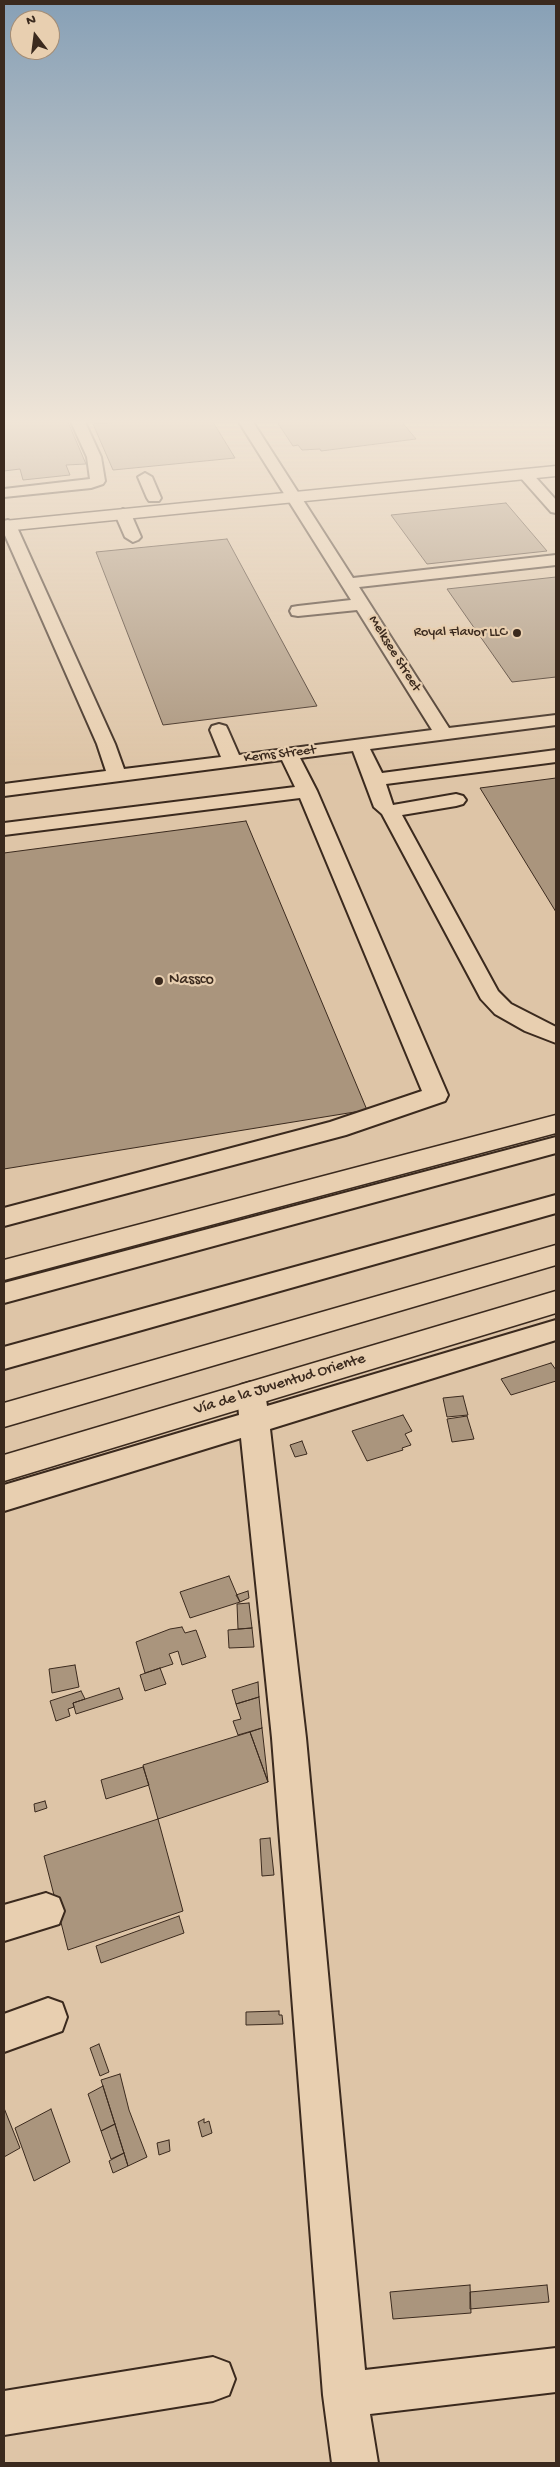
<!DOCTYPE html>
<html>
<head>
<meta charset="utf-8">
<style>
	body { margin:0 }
	#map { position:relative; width:560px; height:2467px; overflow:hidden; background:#dec5a7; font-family:"Gochi Hand",sans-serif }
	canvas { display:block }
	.frame { position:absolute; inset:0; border:5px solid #3b2a1e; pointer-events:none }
	.north { position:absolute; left:10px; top:10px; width:50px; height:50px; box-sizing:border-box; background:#e8cfb0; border:1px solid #a38d76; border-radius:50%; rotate:345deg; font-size:14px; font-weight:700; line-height:20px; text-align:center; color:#3b2a1e }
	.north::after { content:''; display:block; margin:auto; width:18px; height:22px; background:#3b2a1e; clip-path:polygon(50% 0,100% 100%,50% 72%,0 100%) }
</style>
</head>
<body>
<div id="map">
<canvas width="560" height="2467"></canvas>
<div class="frame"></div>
<div class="north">N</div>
</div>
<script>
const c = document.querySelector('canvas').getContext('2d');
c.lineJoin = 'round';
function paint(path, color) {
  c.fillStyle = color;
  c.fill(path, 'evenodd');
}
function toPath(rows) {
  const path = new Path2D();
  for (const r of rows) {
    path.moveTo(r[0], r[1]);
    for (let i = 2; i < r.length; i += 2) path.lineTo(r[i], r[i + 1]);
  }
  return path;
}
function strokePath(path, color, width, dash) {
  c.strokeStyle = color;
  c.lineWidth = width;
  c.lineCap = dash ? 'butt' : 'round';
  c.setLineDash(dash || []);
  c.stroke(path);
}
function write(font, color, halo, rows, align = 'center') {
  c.font = font + ' "Gochi Hand",sans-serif';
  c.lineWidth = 4.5;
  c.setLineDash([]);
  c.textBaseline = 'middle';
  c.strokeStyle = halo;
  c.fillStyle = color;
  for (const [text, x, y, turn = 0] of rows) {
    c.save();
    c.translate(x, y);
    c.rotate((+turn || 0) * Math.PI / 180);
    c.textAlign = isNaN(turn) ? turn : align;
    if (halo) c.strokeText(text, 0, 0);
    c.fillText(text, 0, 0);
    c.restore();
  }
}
const building = toPath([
	[4,422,68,422,86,464,66,465,70,475,23,480,20,469,4,471,4,422],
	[121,422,213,422,235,458,113,470,93,424,121,422],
	[277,422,402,422,416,439,321,451,320,449,302,450,298,445,293,446,277,422],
	[506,503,547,551,427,564,391,515,506,503],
	[227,539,317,706,163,725,96,552,227,539],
	[556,577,556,677,512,682,447,589,556,577],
	[556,778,556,912,480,788,556,778],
	[246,821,367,1110,4,1169,4,853,246,821],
	[551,1363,556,1370,556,1381,511,1395,501,1379,551,1363],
	[463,1396,468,1415,447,1417,443,1398,463,1396],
	[403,1415,412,1431,405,1434,411,1445,402,1448,403,1450,367,1461,352,1431,403,1415],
	[467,1416,474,1439,452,1442,447,1419,467,1416],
	[302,1441,307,1454,295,1457,290,1445,302,1441],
	[229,1576,240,1602,190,1618,180,1592,229,1576],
	[248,1591,249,1598,240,1602,236,1595,248,1591],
	[249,1603,252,1628,238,1629,237,1604,249,1603],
	[182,1627,185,1633,196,1630,206,1657,182,1665,178,1651,169,1654,173,1664,145,1673,136,1642,170,1629,182,1627],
	[252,1628,254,1647,229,1648,228,1630,252,1628],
	[75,1665,79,1687,52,1693,49,1669,75,1665],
	[160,1668,166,1684,145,1691,140,1675,160,1668],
	[258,1682,259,1697,236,1704,232,1690,258,1682],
	[119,1688,123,1699,76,1714,73,1703,119,1688],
	[81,1691,85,1699,73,1703,74,1707,68,1709,70,1716,56,1721,50,1701,81,1691],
	[259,1697,262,1728,238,1735,233,1721,241,1719,236,1704,259,1697],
	[262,1728,268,1782,250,1732,262,1728],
	[250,1732,268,1782,158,1819,143,1765,250,1732],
	[143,1767,149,1785,106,1799,101,1780,143,1767],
	[45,1801,47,1808,35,1812,34,1804,45,1801],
	[158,1819,183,1911,68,1950,44,1856,158,1819],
	[270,1838,274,1875,262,1876,260,1839,270,1838],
	[179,1916,184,1933,101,1963,96,1946,179,1916],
	[279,2011,279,2015,282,2015,283,2024,246,2025,246,2012,279,2011],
	[99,2044,109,2072,100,2076,90,2048,99,2044],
	[120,2074,129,2110,147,2157,128,2166,101,2080,120,2074],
	[103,2086,115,2124,101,2131,88,2094,103,2086],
	[4,2108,20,2148,4,2157,4,2108],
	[51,2109,70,2162,34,2181,15,2128,51,2109],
	[204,2119,204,2123,209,2121,212,2133,202,2137,198,2122,204,2119],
	[115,2124,124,2153,111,2159,101,2131,115,2124],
	[169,2140,170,2151,159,2155,157,2143,169,2140],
	[124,2153,128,2166,113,2173,109,2161,124,2153],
	[470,2285,471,2313,393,2319,390,2292,470,2285],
	[547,2285,549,2302,470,2309,470,2292,547,2285]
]);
const minor = toPath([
	[71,422,85,422,101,457,105,481,103,484,91,488,4,497,4,489,90,479,87,457,71,422],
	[239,422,253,422,353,578,556,555,556,565,359,587,449,728,556,715,556,725,370,749,382,773,556,750,556,762,386,784,393,805,456,794,463,796,466,800,463,804,456,806,402,815,498,991,511,1004,556,1027,556,1043,525,1031,495,1014,481,999,382,814,374,807,353,751,300,758,317,791,448,1095,445,1101,346,1135,4,1226,4,1208,330,1122,422,1091,300,798,4,835,4,823,295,787,282,760,4,796,4,784,106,771,97,744,4,533,4,521,8,520,16,525,115,744,124,769,221,757,210,730,212,726,219,724,226,726,228,730,239,755,432,730,357,610,298,616,292,615,290,611,292,607,298,606,351,600,239,422],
	[525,470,530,471,556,500,556,513,551,512,520,477,518,474,520,471,525,470],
	[145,473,152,477,161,498,159,501,149,501,147,498,138,477,145,473],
	[123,509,131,514,141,537,138,540,133,542,125,537,115,514,123,509],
	[556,1137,556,1153,4,1303,4,1283,556,1137],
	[556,1195,556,1213,4,1369,4,1347,556,1195],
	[556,1320,556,1340,270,1429,306,1738,365,2370,556,2348,556,2392,370,2414,378,2463,332,2463,323,2395,272,1738,241,1438,4,1511,4,1485,239,1415,237,1393,241,1385,251,1382,261,1385,265,1393,267,1406,556,1320],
	[46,1893,59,1898,64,1911,59,1924,4,1941,4,1905,46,1893],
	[48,1998,62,2003,67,2017,62,2031,4,2052,4,2014,48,1998],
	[213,2357,229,2363,235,2379,229,2395,213,2401,4,2435,4,2391,213,2357]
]);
const major = toPath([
	[556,466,556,476,4,531,4,521,556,466],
	[556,1115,556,1133,4,1280,4,1260,556,1115]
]);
const highway = toPath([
	[556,1245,556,1265,4,1427,4,1403,556,1245],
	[556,1291,556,1313,4,1481,4,1455,556,1291]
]);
const markers = [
	[517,633,5,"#3b2a1e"],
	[159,981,5,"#3b2a1e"]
];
const farPoinames = [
	["Royal Flavor LLC",507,633]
];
const farStreetnames = [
	["Melksee Street",394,654,58],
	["Kerns Street",280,755,-7]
];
const poiNames = [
	["Nassco",169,981]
];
const streetNames = [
	["Vía de la Juventud Oriente",280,1385,-17]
];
paint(building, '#aa957d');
strokePath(building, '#3b2a1e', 1);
strokePath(minor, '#3b2a1e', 4);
strokePath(major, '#3b2a1e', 3);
strokePath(highway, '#3b2a1e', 3);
paint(minor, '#e8cfb0');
paint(major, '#e8cfb0');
paint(highway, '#e8cfb0');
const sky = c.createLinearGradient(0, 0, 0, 767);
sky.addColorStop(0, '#87a0b6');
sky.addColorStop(0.55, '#f0e5d7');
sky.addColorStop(1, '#f0e5d700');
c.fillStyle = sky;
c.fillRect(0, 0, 560, 767);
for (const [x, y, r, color] of markers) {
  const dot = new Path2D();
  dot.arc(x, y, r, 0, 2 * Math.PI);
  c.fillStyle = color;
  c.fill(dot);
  strokePath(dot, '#e8cfb0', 2);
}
write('14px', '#3b2a1e', '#e8cfb0', farPoinames, 'right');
write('14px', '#3b2a1e', '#e8cfb0', farStreetnames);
write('16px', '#3b2a1e', '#e8cfb0', poiNames, 'left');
write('16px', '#3b2a1e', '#e8cfb0', streetNames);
</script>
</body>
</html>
